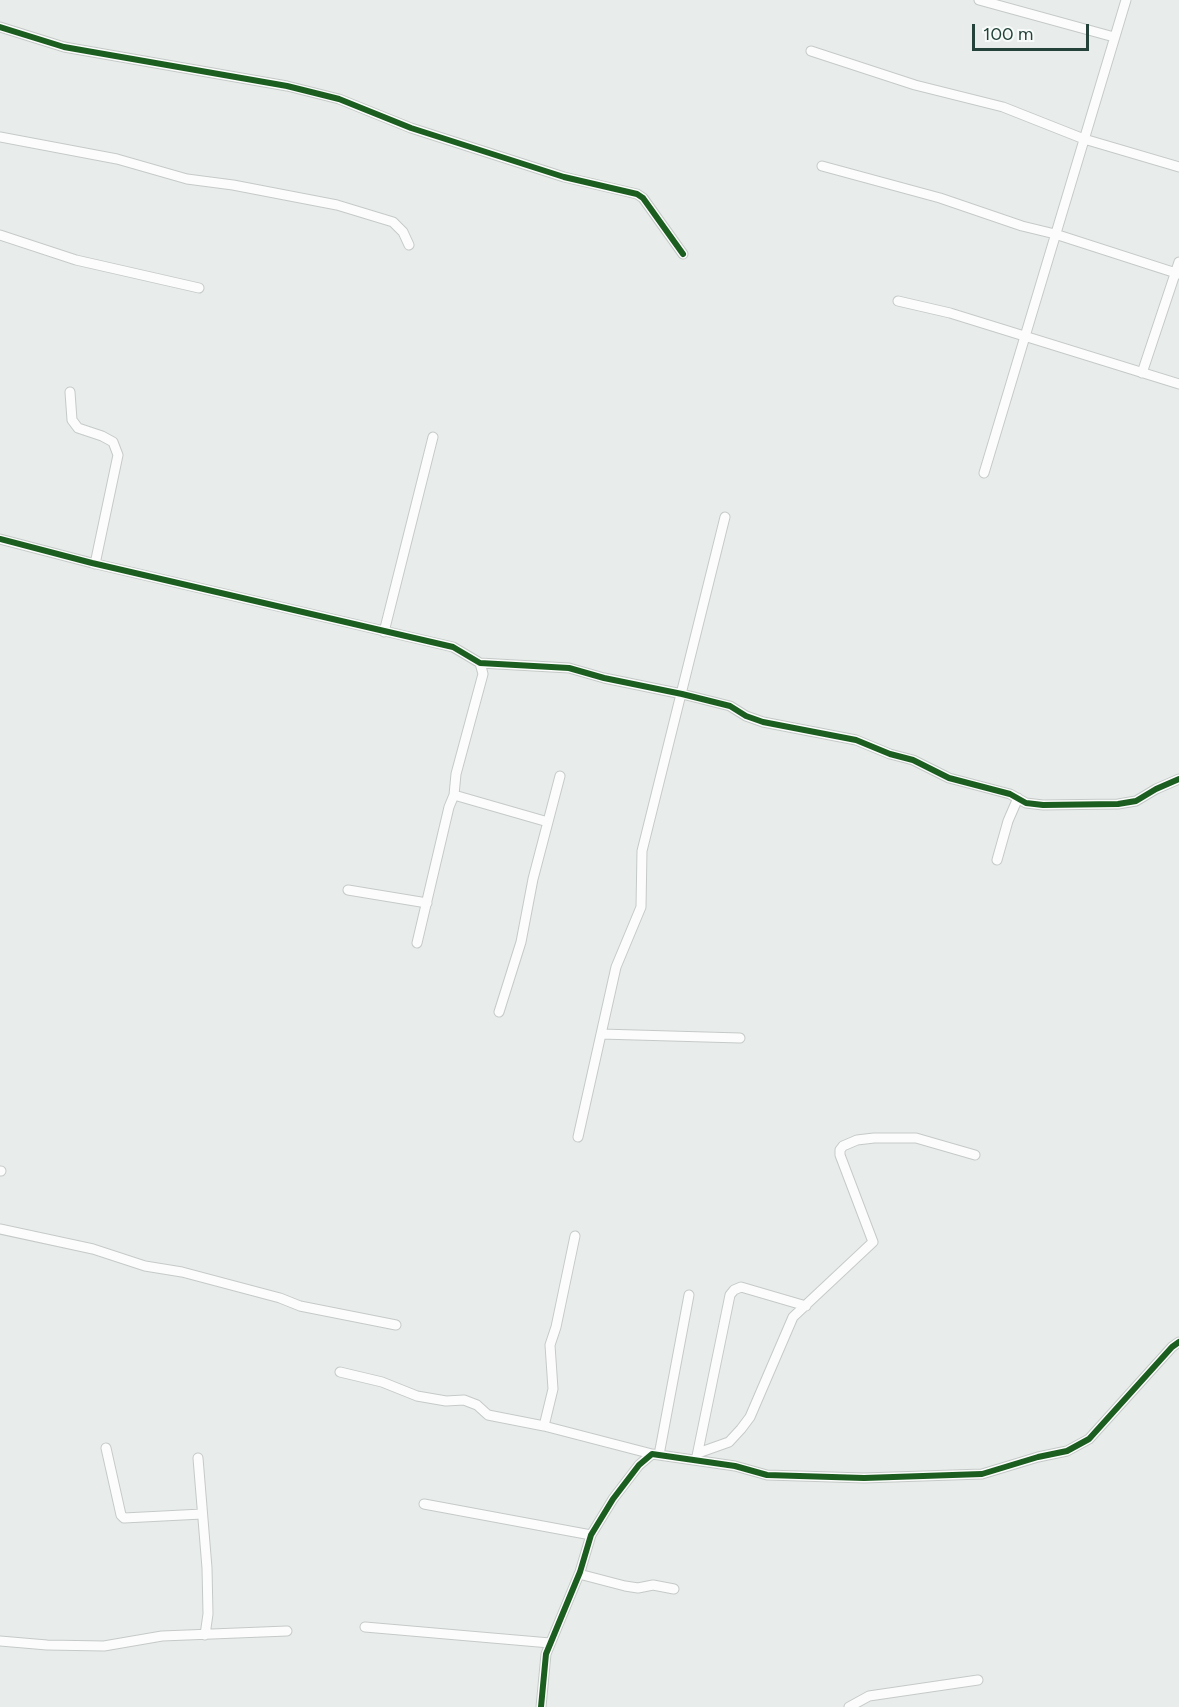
<!DOCTYPE html>
<html>
<head>
<meta charset="utf-8">
<style>
	body { margin:0 }
	#map { position:relative; width:1179px; height:1707px; overflow:hidden; background:#e8edeb; font-family:Figtree,sans-serif }
	canvas { display:block }
	.scale { position:absolute; left:972px; top:24px; width:117px; height:27px; box-sizing:border-box; border:3px solid #24423a; border-top:0; padding-left:8px; font-size:18px; line-height:21px; white-space:nowrap; color:#24423a; -webkit-text-stroke:4px #f7fbf9; paint-order:stroke }
</style>
</head>
<body>
<div id="map">
<canvas width="1179" height="1707"></canvas>
<div class="scale">100 m</div>
</div>
<script>
const c = document.querySelector('canvas').getContext('2d');
c.lineJoin = 'round';
function toPath(rows) {
  const path = new Path2D();
  for (const r of rows) {
    path.moveTo(r[0], r[1]);
    for (let i = 2; i < r.length; i += 2) path.lineTo(r[i], r[i + 1]);
  }
  return path;
}
function strokePath(path, color, width, dash) {
  c.strokeStyle = color;
  c.lineWidth = width;
  c.lineCap = dash ? 'butt' : 'round';
  c.setLineDash(dash || []);
  c.stroke(path);
}
const street = toPath([
	[979,0,1114,37],
	[0,27,64,47,287,86,339,99,411,128,564,177,637,194,643,198,683,254],
	[811,51,915,85,1003,107,1084,139,1179,167],
	[0,137,117,159,187,179,233,185,337,205,393,222,403,232,409,245],
	[822,166,940,198,1022,226,1055,234,1179,274],
	[0,235,76,260,199,288],
	[898,301,950,313,1179,384],
	[1142,373,1179,262],
	[70,392,72,420,78,428,102,436,113,442,118,455,95,564],
	[984,473,1126,0],
	[0,539,92,563,453,647,480,663,569,668,604,678,682,694,730,706,746,716,763,722,856,740,890,754,913,760,949,778,1010,794,1026,803,1043,805,1118,804,1136,801,1156,789,1179,779],
	[384,632,433,437],
	[480,663,483,674,456,774,454,795,548,822],
	[997,860,1008,821,1018,798],
	[348,890,427,903],
	[417,943,449,807,454,795],
	[499,1012,521,942,533,879,560,776],
	[601,1034,740,1038],
	[578,1137,616,967,641,907,642,851,725,517],
	[0,1171,1,1171],
	[0,1229,93,1249,145,1266,182,1272,280,1298,300,1306,396,1325],
	[575,1236,556,1327,550,1345,553,1389,544,1426,652,1454],
	[340,1372,382,1382,417,1396,446,1401,464,1400,477,1405,488,1415,544,1426],
	[106,1448,121,1515,124,1518,202,1514],
	[698,1453,729,1442,741,1429,750,1417,793,1317,873,1242,840,1155,840,1150,843,1146,857,1140,874,1138,916,1138,975,1155],
	[659,1455,689,1295],
	[697,1456,730,1295,734,1290,741,1287,806,1306],
	[198,1458,207,1568,208,1614,205,1635],
	[424,1504,591,1535],
	[579,1574,625,1586,638,1588,653,1585,674,1589],
	[365,1627,550,1643],
	[0,1641,47,1645,104,1646,162,1636,287,1631],
	[541,1707,546,1654,580,1572,591,1535,613,1499,639,1465,652,1454,735,1466,767,1475,864,1478,982,1474,1038,1457,1067,1451,1089,1439,1172,1347,1179,1342],
	[849,1707,869,1696,978,1680]
]);
const cycleway = toPath([
	[0,27,64,47,287,86,339,99,411,128,564,177,637,194,643,198,683,254],
	[0,539,92,563,453,647,480,663,569,668,604,678,682,694,730,706,746,716,763,722,856,740,890,754,913,760,949,778,1010,794,1026,803,1043,805,1118,804,1136,801,1156,789,1179,779],
	[541,1707,546,1654,580,1572,591,1535,613,1499,639,1465,652,1454,735,1466,767,1475,864,1478,982,1474,1038,1457,1067,1451,1089,1439,1172,1347,1179,1342]
]);
strokePath(street, '#c5cac8', 11);
strokePath(street, '#fcfcfc', 9);
strokePath(cycleway, '#1b5e20', 6);
</script>
</body>
</html>
